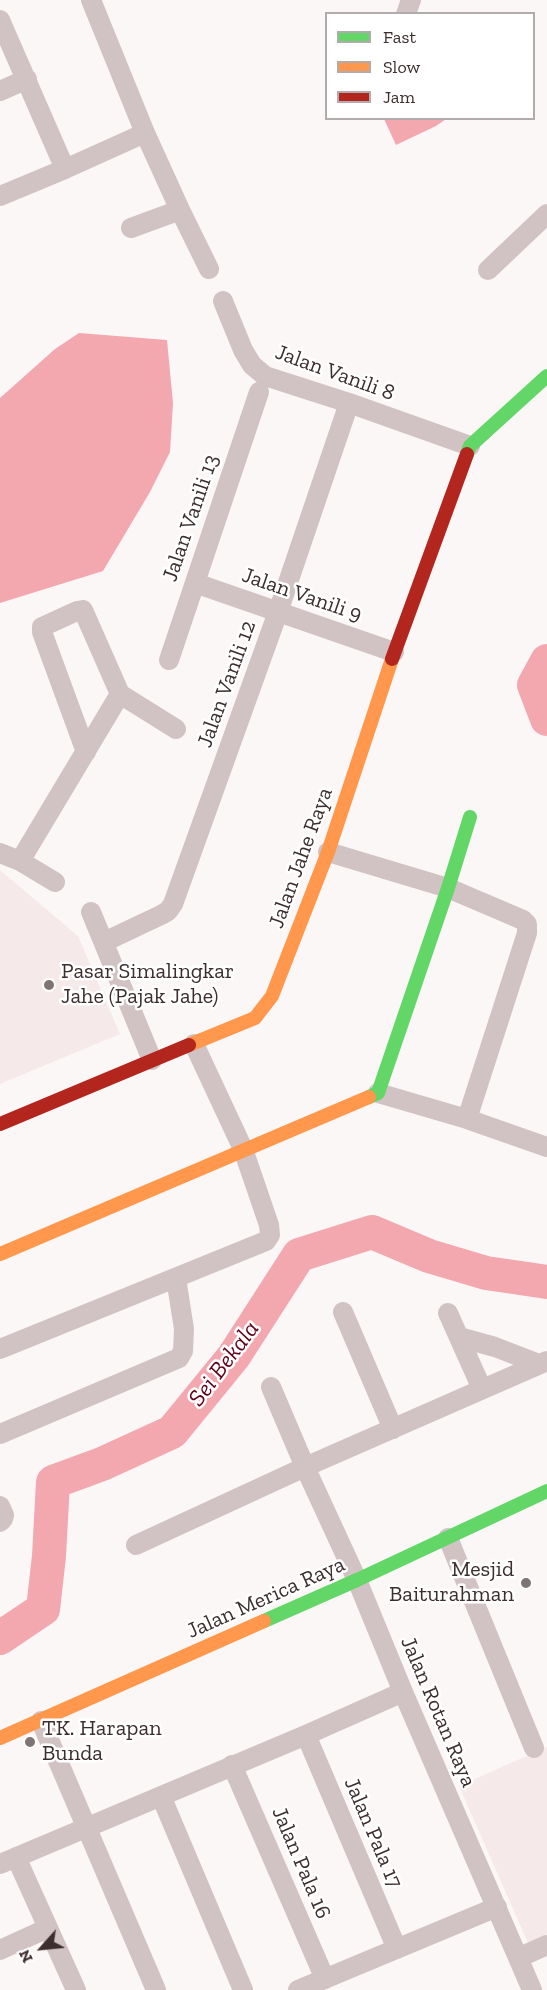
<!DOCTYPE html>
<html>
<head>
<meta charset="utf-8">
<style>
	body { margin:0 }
	#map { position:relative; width:547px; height:1990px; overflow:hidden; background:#fbf7f7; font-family:"Zilla Slab",serif }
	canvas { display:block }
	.legend { position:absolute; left:325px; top:12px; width:210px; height:108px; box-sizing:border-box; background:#fff; border:2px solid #b1abab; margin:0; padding:8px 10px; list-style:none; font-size:18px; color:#3c2d2e }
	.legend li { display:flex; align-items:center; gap:12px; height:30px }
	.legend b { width:30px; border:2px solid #b1abab }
	.north { position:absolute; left:12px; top:1918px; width:60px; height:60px; -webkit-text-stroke:4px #fff; paint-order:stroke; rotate:243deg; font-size:16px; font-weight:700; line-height:24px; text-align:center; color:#3c2d2e }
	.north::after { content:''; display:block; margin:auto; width:21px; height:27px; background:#3c2d2e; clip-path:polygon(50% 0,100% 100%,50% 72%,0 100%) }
</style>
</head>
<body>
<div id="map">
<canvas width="547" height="1990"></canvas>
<ul class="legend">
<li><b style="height:8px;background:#63d668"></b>Fast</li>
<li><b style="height:8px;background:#ff974d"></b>Slow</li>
<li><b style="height:8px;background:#b3261e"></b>Jam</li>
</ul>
<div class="north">N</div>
</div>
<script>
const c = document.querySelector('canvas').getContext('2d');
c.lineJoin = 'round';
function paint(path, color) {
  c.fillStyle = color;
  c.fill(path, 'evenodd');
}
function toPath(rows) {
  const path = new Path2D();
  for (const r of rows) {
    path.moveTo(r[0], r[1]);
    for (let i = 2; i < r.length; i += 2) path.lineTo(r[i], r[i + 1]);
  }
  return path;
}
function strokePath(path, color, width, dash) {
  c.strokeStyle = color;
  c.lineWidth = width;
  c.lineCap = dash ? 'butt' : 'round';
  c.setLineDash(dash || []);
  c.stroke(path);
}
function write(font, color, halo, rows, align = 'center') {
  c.font = font + ' "Zilla Slab",serif';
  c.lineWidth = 5;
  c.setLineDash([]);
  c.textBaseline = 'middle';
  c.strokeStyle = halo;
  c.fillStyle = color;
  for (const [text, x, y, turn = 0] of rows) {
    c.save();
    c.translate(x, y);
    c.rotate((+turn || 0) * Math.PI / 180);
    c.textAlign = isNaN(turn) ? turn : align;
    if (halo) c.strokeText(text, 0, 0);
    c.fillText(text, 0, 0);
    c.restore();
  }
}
const built = toPath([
	[0,870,78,936,120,1034,0,1084],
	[547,1747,547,1935,528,1943,459,1786]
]);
const water = toPath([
	[384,119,446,119,436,126,396,145],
	[79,333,167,340,173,403,170,452,150,492,103,571,0,603,0,398,55,349]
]);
const river = toPath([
	[547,661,534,685,547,719],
	[0,1638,43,1609,49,1556,53,1482,102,1464,172,1432,234,1356,299,1255,372,1232,429,1256,486,1273,547,1282]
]);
const street = toPath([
	[91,0,145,133,180,210,209,269],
	[406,14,411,0],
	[0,20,65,169,0,196],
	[0,91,27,79],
	[65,169,145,133],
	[131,228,180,210],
	[488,270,547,214],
	[223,301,243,350,252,365,265,376,349,403,470,446],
	[195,583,394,652],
	[169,660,259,392],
	[86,752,42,632,42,627,77,611,83,610,120,694],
	[328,852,448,888,523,920,527,924,527,933,467,1119],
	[0,853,20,861,55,882],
	[20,861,120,694,176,729],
	[91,912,152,1060],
	[104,942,161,915,168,911,173,904,278,612,349,403],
	[378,1093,467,1119,547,1147],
	[343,1312,393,1429],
	[448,1313,482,1389],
	[459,1337,495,1347,539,1364],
	[0,1349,266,1241,270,1235,269,1225,243,1149,194,1044],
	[271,1387,305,1467,357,1580,403,1692,532,1990],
	[0,1434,179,1358,183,1351,184,1329,176,1278],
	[0,1506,4,1515,3,1519,0,1522],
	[448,1538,534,1748],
	[136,1545,305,1467,547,1361],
	[41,1721,156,1990],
	[306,1735,397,1949],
	[232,1765,325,1979],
	[161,1796,243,1990],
	[16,1857,76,1990],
	[0,1864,306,1735,403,1692],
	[0,1950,48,1928],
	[518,1958,547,1945],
	[298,1990,497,1907]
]);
const fast = toPath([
	[467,454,470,446,547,376],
	[369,1097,378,1093,448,888,470,817],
	[264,1621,357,1580,547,1491]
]);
const slow = toPath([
	[189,1045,255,1018,272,996,328,852,392,659],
	[0,1254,369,1097],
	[0,1738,264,1621]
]);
const jam = toPath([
	[392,659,467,454],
	[0,1124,189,1045]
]);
const markers = [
	[49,985,6,"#7f7474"],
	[526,1583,6,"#7f7474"],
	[30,1742,6,"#7f7474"]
];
const streetNames = [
	["Jalan Vanili 8",335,373,20],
	["Jalan Vanili 13",191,518,-71],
	["Jalan Vanili 9",302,595,19],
	["Jalan Vanili 12",227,684,-70],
	["Jalan Jahe Raya",301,858,-70],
	["Jalan Merica Raya",266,1598,-24],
	["Jalan Rotan Raya",438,1712,67],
	["Jalan Pala 17",373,1833,67],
	["Jalan Pala 16",301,1863,67]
];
const poiNames = [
	["Pasar Simalingkar",61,972],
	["Jahe (Pajak Jahe)",61,997],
	["Mesjid",514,1570,"right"],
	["Baiturahman",514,1595,"right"],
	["TK. Harapan",42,1729],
	["Bunda",42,1754]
];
const waterNames = [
	["Sei Bekala",224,1364,-53]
];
paint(built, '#f6e9e9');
paint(water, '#f2a8ae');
strokePath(river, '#f2a8ae', 34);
strokePath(street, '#d1c3c3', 20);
strokePath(fast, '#63d668', 14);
strokePath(slow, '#ff974d', 14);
strokePath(jam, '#b3261e', 14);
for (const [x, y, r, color] of markers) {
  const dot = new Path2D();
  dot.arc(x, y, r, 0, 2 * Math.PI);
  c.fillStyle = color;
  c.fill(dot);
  strokePath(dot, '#fff', 2);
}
write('22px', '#3c2d2e', '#fff', streetNames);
write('22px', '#3c2d2e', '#fff', poiNames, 'left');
write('italic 24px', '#600019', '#fff', waterNames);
</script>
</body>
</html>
